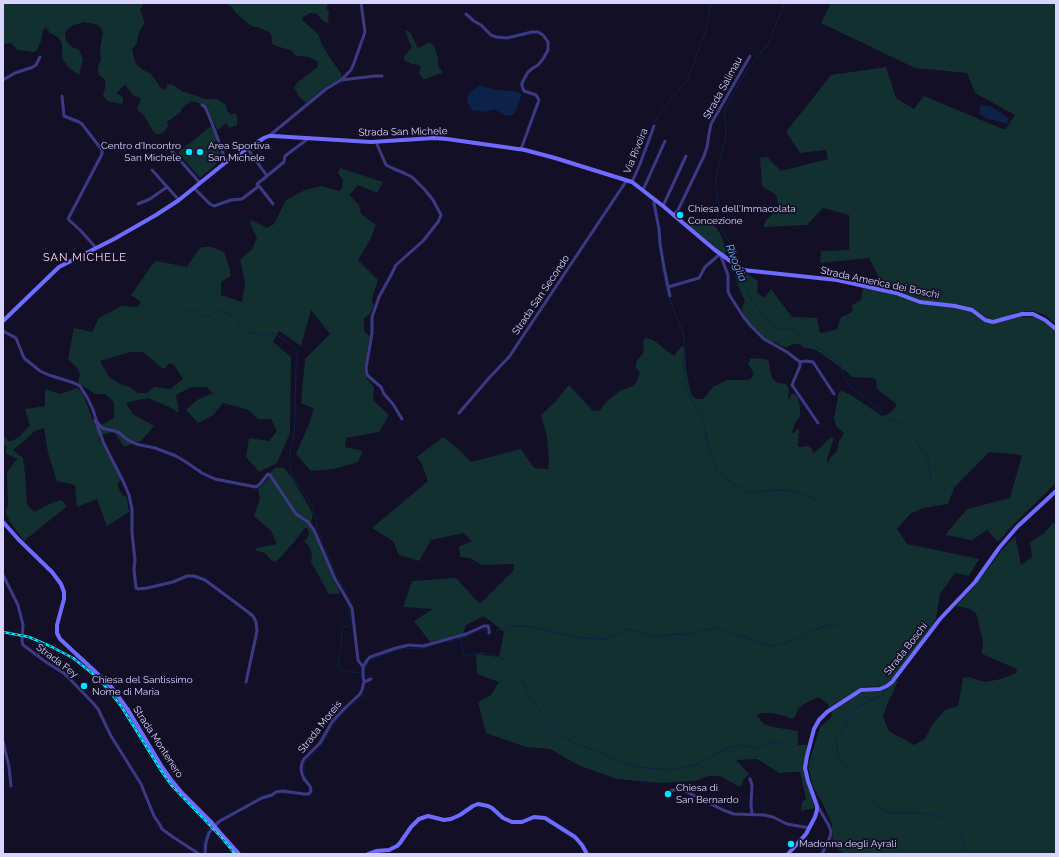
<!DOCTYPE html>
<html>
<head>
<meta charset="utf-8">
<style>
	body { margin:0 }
	#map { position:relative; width:1059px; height:857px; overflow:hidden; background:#130f26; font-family:Raleway,sans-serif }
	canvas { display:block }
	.frame { position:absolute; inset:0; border:4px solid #d9d4ff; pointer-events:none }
</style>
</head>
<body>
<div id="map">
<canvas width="1059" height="857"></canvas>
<div class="frame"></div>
</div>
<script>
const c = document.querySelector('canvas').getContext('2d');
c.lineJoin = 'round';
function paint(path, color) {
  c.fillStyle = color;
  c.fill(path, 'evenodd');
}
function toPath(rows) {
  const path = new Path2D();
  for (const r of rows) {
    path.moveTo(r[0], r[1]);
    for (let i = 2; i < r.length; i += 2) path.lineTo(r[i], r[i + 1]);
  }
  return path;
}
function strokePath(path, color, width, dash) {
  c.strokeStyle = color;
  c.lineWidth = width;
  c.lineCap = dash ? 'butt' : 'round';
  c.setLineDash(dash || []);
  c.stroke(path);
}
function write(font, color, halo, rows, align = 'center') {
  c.font = font + ' Raleway,sans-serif';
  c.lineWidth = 3.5;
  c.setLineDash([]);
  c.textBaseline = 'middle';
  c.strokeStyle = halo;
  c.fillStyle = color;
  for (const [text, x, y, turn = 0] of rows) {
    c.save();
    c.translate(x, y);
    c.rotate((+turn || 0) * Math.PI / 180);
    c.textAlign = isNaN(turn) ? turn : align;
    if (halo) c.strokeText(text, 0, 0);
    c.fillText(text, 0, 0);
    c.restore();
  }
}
const green = toPath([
	[3,3,144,3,140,10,144,20,144,24,139,32,137,43,132,50,135,61,138,66,143,70,151,74,162,89,166,90,167,84,173,85,182,91,205,99,217,99,221,102,226,105,227,111,231,115,235,113,237,116,237,125,230,128,226,123,219,129,217,129,207,108,204,105,191,101,181,109,181,112,167,122,168,126,164,132,160,134,156,134,153,131,143,114,138,111,137,109,141,99,139,97,134,96,125,85,116,93,123,97,123,102,121,104,108,101,103,96,105,88,105,82,104,79,99,75,98,71,98,67,101,60,100,49,103,33,101,28,98,25,84,22,71,26,65,32,66,41,72,47,79,50,83,59,79,75,69,68,62,58,62,43,58,37,50,33,46,27,43,30,41,41,37,50,34,52,17,50,13,45,10,43,3,44],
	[227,3,329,3,326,8,329,11,328,23,323,21,317,14,313,13,310,13,303,17,302,20,319,35,321,43,330,58,341,73,342,77,340,79,324,88,306,103,298,95,294,87,298,82,315,69,318,66,318,62,309,57,298,56,295,55,291,50,279,47,272,44,272,37,269,32,257,27,254,27,247,23,242,18,235,12,231,6,228,5],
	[831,3,1056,3,1056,325,1045,315,1033,311,1018,312,1005,318,994,320,984,317,970,308,962,305,921,300,907,296,884,287,869,258,820,263,821,251,849,250,849,215,823,208,807,225,764,227,765,221,779,208,776,195,762,186,760,158,767,157,781,171,828,159,826,150,800,153,786,132,831,75,886,67,896,98,914,109,924,96,1005,130,1015,115,975,93,967,73,915,68,821,23],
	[406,31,408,31,411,34,418,48,421,47,429,42,434,45,438,58,438,66,442,71,442,73,433,76,426,79,424,79,422,78,419,72,421,67,419,65,412,64,404,60,405,55,412,48,406,33],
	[212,125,217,140,209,148,212,150,218,146,222,159,200,178,178,153],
	[340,168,383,182,377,193,358,185,349,195,359,205,361,214,376,225,370,240,358,260,378,280,372,299,373,307,370,314,364,318,364,331,370,336,364,369,366,377,374,387,373,400,389,415,379,432,346,438,345,447,363,451,358,462,334,469,311,471,296,454,309,424,314,409,301,403,305,359,330,334,311,310,301,346,279,331,273,342,291,357,290,433,277,463,259,472,246,457,249,438,269,441,277,431,271,419,258,419,249,410,223,403,213,415,198,423,186,410,197,400,213,393,207,387,191,387,176,395,179,413,169,407,148,398,138,400,126,403,133,414,154,426,141,441,124,447,114,432,104,434,99,438,121,480,117,484,122,495,127,497,129,512,107,526,97,499,77,507,75,485,57,481,48,453,44,428,33,432,24,441,13,450,23,458,25,475,27,504,34,512,52,503,61,500,67,506,24,541,10,522,5,510,8,507,7,472,17,459,5,453,7,448,3,443,3,436,10,442,19,437,30,425,25,409,45,406,45,389,60,394,77,388,82,392,96,428,114,418,114,402,105,394,95,394,78,383,80,374,76,367,68,359,74,328,92,332,99,318,121,306,138,307,141,302,131,295,152,265,157,261,187,267,198,250,202,247,212,247,224,252,229,266,231,276,221,282,221,295,242,302,245,282,240,260,252,249,257,238,250,223,251,220,267,228,274,224,286,200,305,190,322,186,339,191,342,188,343,180,338,173],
	[130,352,143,352,162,368,166,368,168,363,174,365,183,379,170,389,154,387,147,393,138,393,130,387,122,385,109,377,100,361],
	[691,216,705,219,711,223,717,228,723,239,724,246,727,252,724,255,686,223],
	[735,266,758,281,757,292,764,298,771,289,792,317,817,318,820,333,832,331,837,329,841,317,850,313,853,310,852,305,861,300,863,288,881,291,942,306,965,310,972,312,982,320,992,324,1020,317,1035,317,1051,326,1056,331,1056,483,1013,525,998,542,987,530,972,540,945,535,967,509,1010,498,1022,455,989,452,954,488,948,504,923,508,910,514,897,529,907,544,979,559,969,576,955,573,940,594,936,619,909,659,890,681,883,686,863,687,828,708,829,704,818,697,806,703,798,709,795,717,792,719,781,715,772,713,763,713,756,715,764,724,773,727,798,731,798,745,808,745,804,763,804,768,807,784,815,808,801,811,802,802,806,799,800,772,792,772,779,773,757,759,736,760,749,774,744,779,740,787,720,776,709,776,695,781,659,783,617,779,580,766,550,749,526,747,486,733,478,702,491,695,499,682,477,674,476,654,499,657,504,632,493,623,483,616,466,625,463,634,430,642,414,621,433,609,403,607,412,581,456,578,480,604,514,570,514,564,482,565,470,558,460,557,459,547,472,541,463,533,431,540,419,561,399,555,393,541,372,528,428,481,422,464,417,457,443,437,456,447,471,462,521,449,534,468,548,469,549,460,547,436,541,415,554,403,569,385,592,410,598,411,600,410,606,402,621,390,633,386,636,383,640,373,636,368,636,362,644,352,643,341,646,338,653,340,674,356,681,347,684,347,685,352,686,370,690,390,692,396,696,399,703,399,713,387,727,380,749,380,752,378,754,373,748,364,750,359,760,358,768,360,769,363,771,375,774,380,778,383,786,384,789,389,788,400,789,399,792,394,795,394,798,398,800,407,800,416,795,423,792,433,794,433,797,429,799,429,798,447,800,447,808,446,812,449,813,454,829,439,832,437,834,438,827,459,828,464,830,458,837,451,839,441,844,433,836,426,834,418,839,392,842,391,851,395,882,416,888,414,894,409,896,407,896,404,877,389,876,380,873,378,852,377,847,372,816,350,803,347,800,344,793,344,787,347,783,347,775,342,767,340,750,323,743,313,742,307,745,301,738,286,733,268],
	[275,468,284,468,293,479,313,514,311,522,312,528,340,594,329,594,311,562,312,555,311,550,307,544,304,542,309,535,308,528,305,528,294,542,281,557,275,562,271,560,265,553,256,551,256,548,277,544,271,531,254,516,260,499,258,488,261,487,269,477,270,473],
	[1053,523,1056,524,1056,854,844,854,833,846,832,824,823,804,813,787,808,766,820,727,831,718,832,712,858,694,868,691,878,692,887,689,896,681,898,681,887,705,883,717,889,731,914,745,925,739,932,725,945,710,958,706,963,678,968,677,985,682,1001,679,1016,673,1017,669,982,654,983,641,976,613,970,609,956,606,974,587,1001,551,1015,536,1021,565,1032,557,1030,542,1043,534]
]);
const water = toPath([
	[480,85,496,90,516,91,521,94,521,96,520,100,514,114,509,116,502,114,494,109,486,112,472,110,468,103,467,96,473,90],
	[981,105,990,106,1003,114,1009,119,1007,124,986,118,979,114]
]);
const stream = toPath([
	[654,123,667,104,687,81,705,33,711,3],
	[651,198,654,211],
	[658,237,660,254],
	[738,265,734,251,722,229,718,223,717,210,719,205,715,186,718,167,726,137,726,125,724,115,726,107,744,75,760,53,767,46,770,40,775,26,785,3],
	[662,267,667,292,683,333,684,340,684,366,686,387,689,396,701,415,704,424,709,448,716,467,723,477,735,485,749,492,782,490,794,491,818,501],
	[740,270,742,280,753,302,766,320,778,329,786,328,794,330,840,364,844,377,850,386,876,407,888,418,900,423,908,430,920,447,928,459,931,479],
	[186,310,197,311,204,316,209,316,220,311,228,314,238,321,244,331,260,335],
	[264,335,275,334,286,341,298,352,297,359],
	[290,457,290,451,294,434,295,415,296,362],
	[289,462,292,475,313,507,316,519,318,532,333,568,350,601],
	[260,487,265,480],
	[348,604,351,623,349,626,342,627,341,649,338,663,339,668,350,672,360,673],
	[496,630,503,630,509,626,526,626,582,638,607,639,628,629,657,637,674,634,689,635,714,628,742,636,770,646,784,644,822,627,838,624,852,607],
	[460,639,462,641,463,652,465,655,471,655,482,653,497,656,503,659,523,683,531,698,550,724,561,735,577,744,637,767,671,770,698,764,727,748,739,745,758,748,766,743,781,742],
	[445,642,456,640,481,630,487,629],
	[365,668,368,662,372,659,395,651,404,648,421,649,436,644],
	[884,695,866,702,857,708,848,717,844,728,836,741,838,758,881,809,890,813,915,813,937,815,947,821,958,831,963,840,966,851,966,854],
	[343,713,365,695,368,690,370,683,368,677,365,673,364,671],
	[308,782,304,773,304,764,322,744,338,718],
	[277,793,294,794],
	[303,795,309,795],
	[214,823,263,795,272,794],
	[203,854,203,841,208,830,212,825]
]);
const street = toPath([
	[466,14,474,21,481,25,491,35,496,37,507,38,532,32,538,32,543,35,548,42,548,50,543,59,538,65,533,68,528,72,522,83,522,86,524,91,536,95,539,100,521,149],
	[3,80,15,73,33,67,36,65,40,57],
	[341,80,375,76,382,76],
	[62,96,64,116,79,122,82,124,102,150,102,154,68,219,81,231,96,248],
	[202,105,205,107,207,111,215,131,226,162],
	[269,136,326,89,341,80,351,70,354,63,365,32,361,3],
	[376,142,386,165,392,168,406,174,412,177,425,190,433,200,441,215,438,222,423,241,396,265,390,277,379,297,372,317,372,333,366,368,367,375,381,387,384,394,393,404,402,419],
	[247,148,267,176,284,162,285,156,309,138],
	[171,150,200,183],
	[152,170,179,200],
	[632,182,640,164,654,126],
	[257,184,267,176],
	[194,188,210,204,214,206,231,200,242,199,259,186,273,204],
	[643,190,665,141],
	[655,200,654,203,659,229,660,243,663,262,668,287,699,278,705,267,720,254,728,275,728,291,730,296,743,316,750,325,764,339,787,352,800,362,800,366,792,385,818,423],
	[138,204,150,199,167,187],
	[663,206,686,156],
	[673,215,678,210,704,156,707,147,709,134,711,124,750,56],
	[668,287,670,296],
	[3,331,16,338,24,358,40,371,49,375,74,383,80,386,88,399,93,410,97,422,102,428,118,432,128,440,136,444,155,448,176,456,186,462,202,473,215,479,256,487,260,484,268,474,270,475,296,514,308,522,314,530,335,579,352,608,358,660,363,667],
	[800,362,806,361,813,362,834,394],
	[459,413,489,378,509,357,627,180],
	[95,420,104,444,123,481,129,495,132,509,132,533,135,560,134,569,136,588,139,589,147,588,173,582,187,576,194,576,205,580,244,609,253,616,256,622,257,631,254,645,246,682],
	[3,575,18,605,23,625,22,641,23,645,46,662,65,674,93,703,98,709,111,736,141,784,154,816,160,825,162,829,173,837,199,854],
	[364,682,371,679],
	[3,741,9,767,11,786],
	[750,779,752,785,751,804,752,815],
	[668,791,680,789,685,791,723,810,734,814,764,815,773,817,787,824,810,828],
	[818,807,828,824,831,831,830,837,822,854],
	[205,854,206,842,209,833,213,827,220,821,262,798,272,795,276,792,283,791,304,794,307,794,310,793,311,790,310,786,304,779,302,774,301,768,302,763,304,759,320,743,332,722,344,709,360,694,362,690,364,682,363,676,363,667,367,660,370,657,396,648,409,645,423,646,459,636,466,634,484,626,488,626,489,630,489,633]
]);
const secondary = toPath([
	[3,321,59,267,114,239,156,215,179,200,226,162,264,138,269,136,273,136,371,142,434,138,447,139,525,150,555,158,632,182,663,206,715,250,743,270,837,280,896,293,920,302,955,306,972,310,985,320,993,322,1022,314,1033,314,1045,320,1056,329],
	[3,522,19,540,52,572,61,584,64,592,64,599,57,625,57,633,60,639,102,678,112,688,128,710,162,767,172,781,182,793,211,822],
	[215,827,239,854],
	[368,854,376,851,389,850,397,846,400,843,411,827,419,819,428,816,444,820,451,819,460,815,473,806,478,804,488,806,492,808,503,818,512,822,522,822,534,817,545,818,575,837,582,845,587,854],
	[788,854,806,834,815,817,817,810,817,806,808,781,805,768,807,756,814,729,819,720,827,712,861,690,880,689,887,686,892,682,940,619,975,582,999,548,1017,527,1056,491]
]);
const rail = toPath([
	[3,632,29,637,52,647,73,658,98,678,109,691,121,706,162,772,172,786,222,838,235,854]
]);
const secondaryBridge = toPath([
	[211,822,215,827]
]);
const markers = [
	[189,152,4,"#00e5ff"],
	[200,152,4,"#00e5ff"],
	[680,215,4,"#00e5ff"],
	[84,686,4,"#00e5ff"],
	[668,794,4,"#00e5ff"],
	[791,844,4,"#00e5ff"]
];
const streetNames = [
	["Strada Salimau",723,88,-61],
	["Strada San Michele",403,132,-1],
	["Via Rivoira",636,151,-68],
	["Strada America dei Boschi",880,283,12],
	["Strada San Secondo",541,295,-56],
	["Strada Boschi",906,649,-52],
	["Strada Fey",57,661,37],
	["Strada Moreis",320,727,-52],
	["Strada Montenero",158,742,57]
];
const poiNames = [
	["Centro d'Incontro",181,146,"right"],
	["San Michele",181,158,"right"],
	["Area Sportiva",208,146],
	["San Michele",208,158],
	["Chiesa dell′Immacolata",688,209],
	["Concezione",688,221],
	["Chiesa del Santissimo",92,680],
	["Nome di Maria",92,692],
	["Chiesa di",676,788],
	["San Bernardo",676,800],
	["Madonna degli Ayrali",799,844]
];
const neighbourhoodNames = [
	["SAN MICHELE",85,258]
];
const waterNames = [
	["Rivoglia",736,263,68]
];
paint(green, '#12302f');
paint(water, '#0c2248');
strokePath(stream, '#0c2248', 1);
strokePath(street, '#3d3a85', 3);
strokePath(secondary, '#6f6bff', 4);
strokePath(rail, '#00e5ff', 2.5);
strokePath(rail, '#130f26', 1, [3]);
strokePath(secondaryBridge, '#6f6bff', 4);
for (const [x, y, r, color] of markers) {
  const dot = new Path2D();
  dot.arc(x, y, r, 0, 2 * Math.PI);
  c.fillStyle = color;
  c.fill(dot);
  strokePath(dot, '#130f26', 1.5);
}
write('10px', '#d9d4ff', '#130f26', streetNames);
write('10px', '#d9d4ff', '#130f26', poiNames, 'left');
c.letterSpacing = '1px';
write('11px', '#ffd6f0', '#130f26', neighbourhoodNames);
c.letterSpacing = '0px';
write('italic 11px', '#62b6ff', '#130f26', waterNames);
</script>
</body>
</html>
